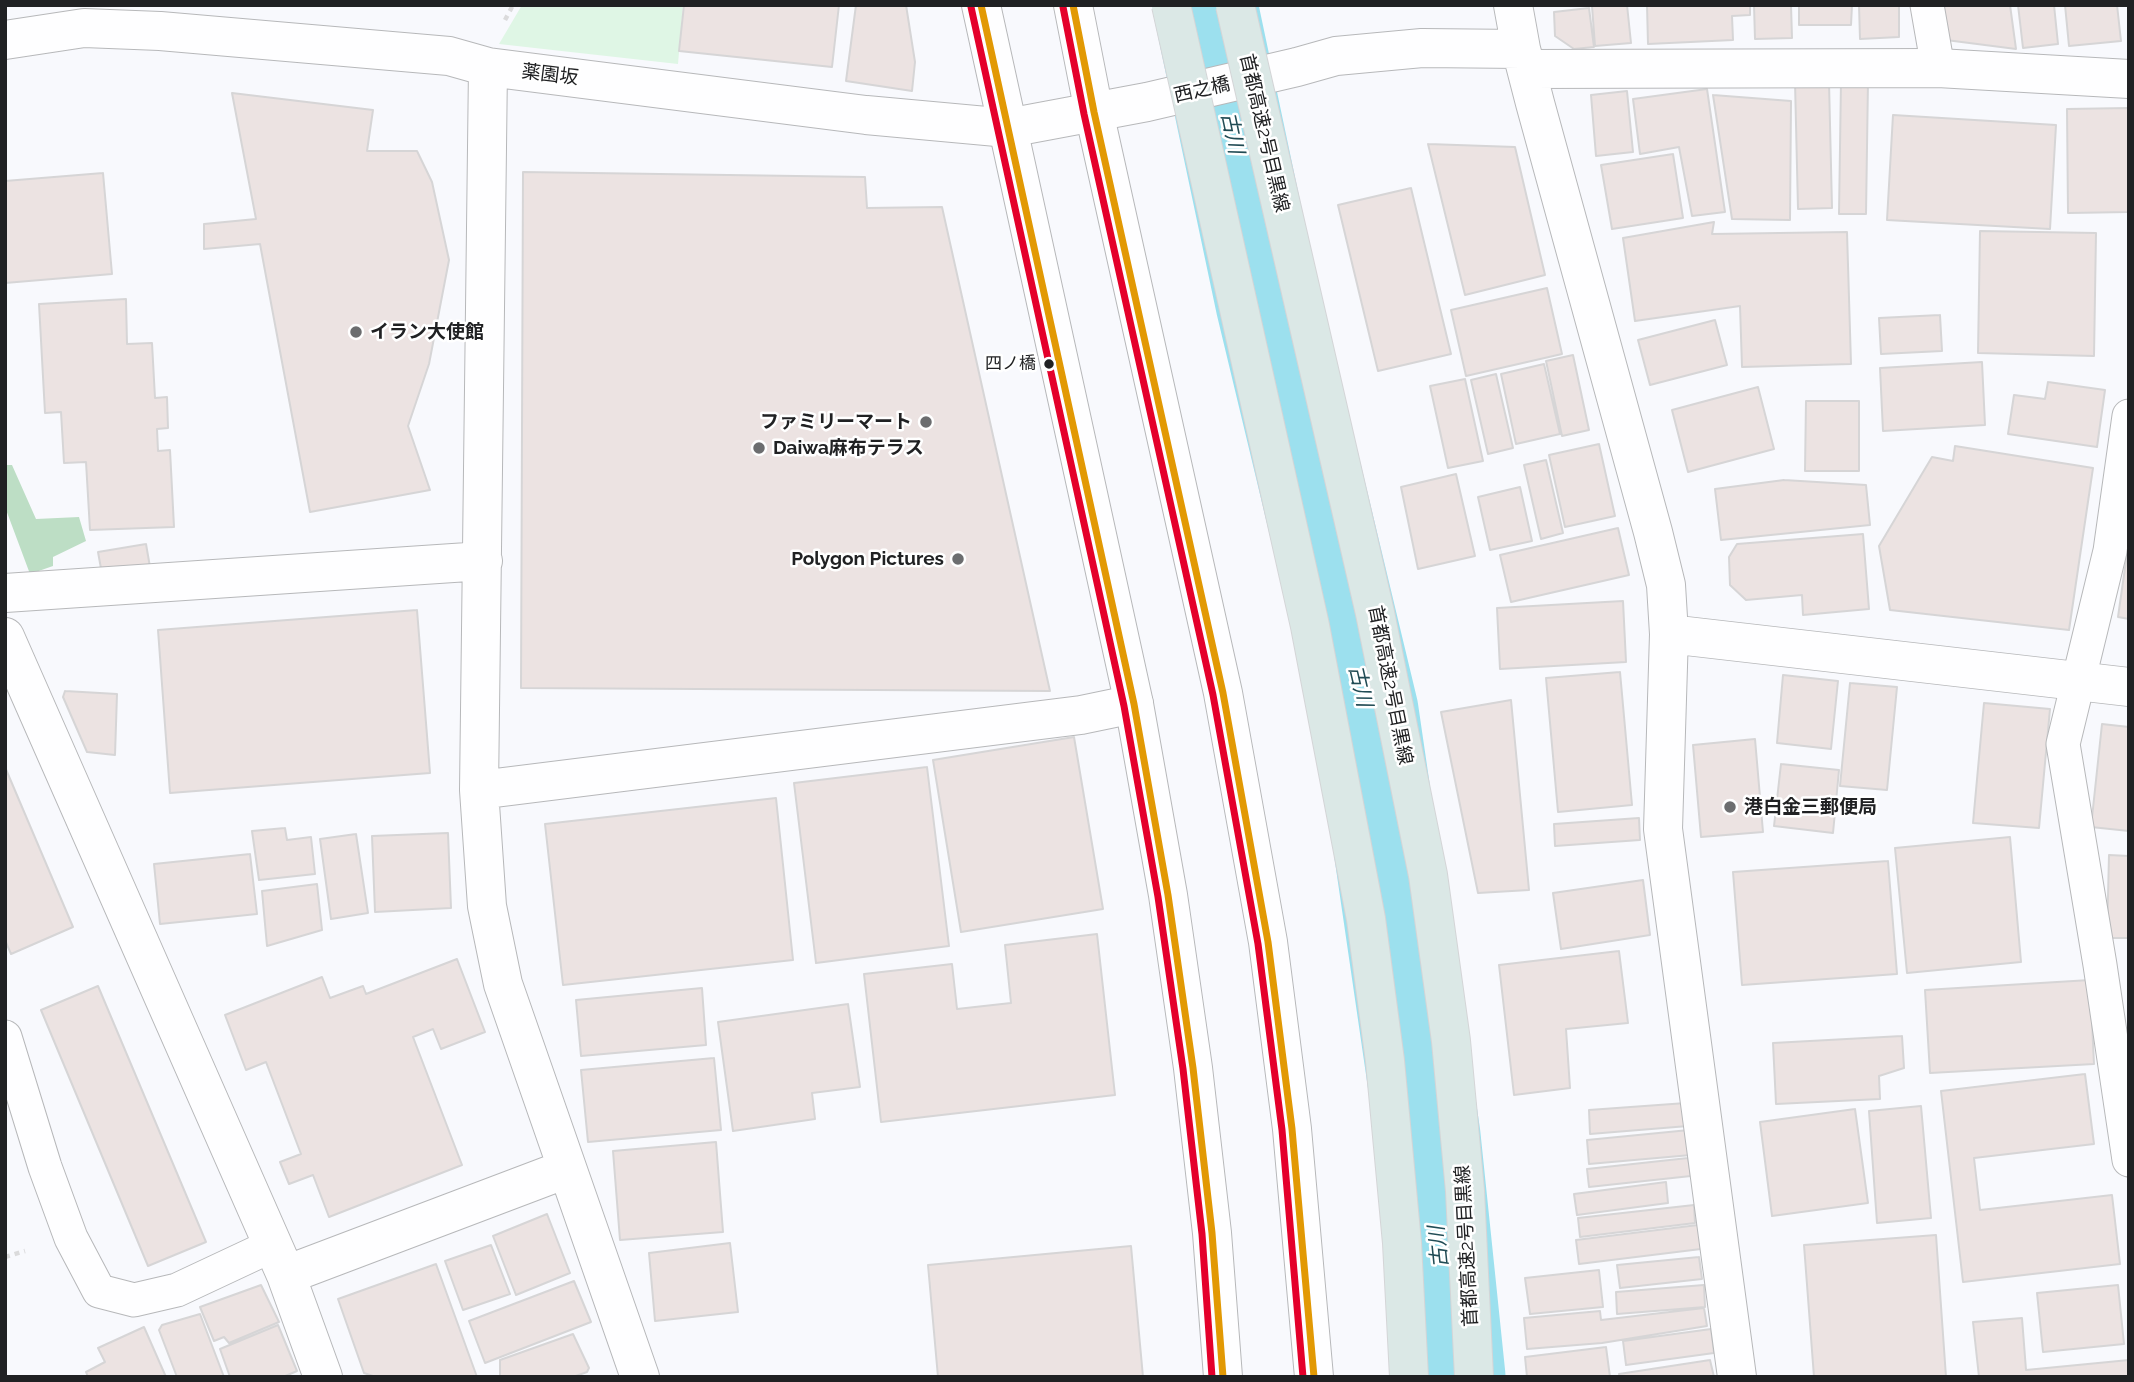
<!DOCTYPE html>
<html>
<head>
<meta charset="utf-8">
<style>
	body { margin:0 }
	#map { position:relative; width:2134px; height:1382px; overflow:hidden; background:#f8f9fd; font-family:Raleway,sans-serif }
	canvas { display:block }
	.frame { position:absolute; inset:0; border:7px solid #202123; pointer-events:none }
</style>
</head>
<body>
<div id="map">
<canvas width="2134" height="1382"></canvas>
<div class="frame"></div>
</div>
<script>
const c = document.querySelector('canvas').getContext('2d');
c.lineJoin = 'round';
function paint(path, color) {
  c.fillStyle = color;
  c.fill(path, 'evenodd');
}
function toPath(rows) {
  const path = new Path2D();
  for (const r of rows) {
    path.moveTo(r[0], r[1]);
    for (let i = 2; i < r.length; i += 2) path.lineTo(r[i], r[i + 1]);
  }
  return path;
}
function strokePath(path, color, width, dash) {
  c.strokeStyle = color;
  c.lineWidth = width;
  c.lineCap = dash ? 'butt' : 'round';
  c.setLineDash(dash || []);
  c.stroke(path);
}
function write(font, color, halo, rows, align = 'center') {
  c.font = font + ' Raleway,"Noto Sans JP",sans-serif';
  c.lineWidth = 5;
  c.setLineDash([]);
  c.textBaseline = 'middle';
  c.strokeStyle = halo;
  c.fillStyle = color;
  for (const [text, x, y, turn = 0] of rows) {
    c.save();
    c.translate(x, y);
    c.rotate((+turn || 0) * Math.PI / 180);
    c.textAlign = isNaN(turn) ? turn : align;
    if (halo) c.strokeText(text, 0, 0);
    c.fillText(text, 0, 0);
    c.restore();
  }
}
const green = toPath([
	[522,5,683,5,678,64,499,44]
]);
const forest = toPath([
	[5,465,12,465,36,519,79,517,86,541,53,557,53,566,30,574,5,507]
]);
const river = toPath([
	[1205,5,1268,303,1366,711,1428,1136,1453,1377]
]);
const building = toPath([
	[684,5,839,5,832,67,679,51,684,5],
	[856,5,906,5,915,62,912,91,846,81,856,5],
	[1627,5,1631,43,1595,46,1592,6,1627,5],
	[1647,5,1750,5,1750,15,1732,16,1733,40,1648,44,1647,5],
	[1754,5,1791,5,1792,38,1755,39,1754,5],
	[1799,5,1852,5,1851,25,1799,25,1799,5],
	[1859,5,1899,5,1899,37,1860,39,1859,5],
	[1941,5,2010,5,2016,49,1946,40,1941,5],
	[2018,5,2054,5,2058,44,2023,48,2018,5],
	[2065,5,2117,5,2121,41,2069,46,2065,5],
	[1589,8,1594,47,1574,49,1555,36,1554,12,1589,8],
	[1841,81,1868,81,1866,214,1839,214,1841,81],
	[1795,82,1829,82,1832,208,1798,209,1795,82],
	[1707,89,1725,212,1692,216,1679,147,1640,154,1633,99,1707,89],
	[1627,91,1633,152,1596,156,1591,95,1627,91],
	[232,93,373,110,367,151,417,151,432,182,449,260,429,364,408,426,430,490,310,512,260,244,204,249,204,224,256,219,232,93],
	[1713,95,1791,101,1790,220,1732,219,1713,95],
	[2129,108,2129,212,2068,213,2067,109,2129,108],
	[1893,115,2056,125,2050,229,1887,220,1893,115],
	[1428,144,1515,147,1545,275,1465,295,1428,144],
	[1673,154,1683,218,1612,229,1601,165,1673,154],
	[523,172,865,177,867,208,942,207,1050,691,521,688,523,172],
	[103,173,112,274,5,283,5,181,103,173],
	[1411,188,1451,354,1378,371,1338,205,1411,188],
	[1714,222,1712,234,1847,232,1851,364,1742,367,1740,306,1635,321,1623,238,1714,222],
	[1980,231,2096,233,2094,356,1978,353,1980,231],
	[1547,288,1562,354,1466,376,1451,310,1547,288],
	[126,299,127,344,152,343,155,398,167,397,168,428,157,429,158,451,170,450,174,527,90,530,86,462,64,463,61,412,45,413,39,304,126,299],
	[1940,315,1942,351,1881,354,1879,318,1940,315],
	[1715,320,1727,365,1650,385,1638,340,1715,320],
	[1573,355,1589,430,1562,436,1546,361,1573,355],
	[1982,362,1985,425,1883,431,1880,368,1982,362],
	[1544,364,1560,434,1516,444,1501,374,1544,364],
	[1496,374,1513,448,1488,454,1471,380,1496,374],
	[1465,379,1483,461,1448,468,1430,386,1465,379],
	[2048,382,2105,390,2097,447,2008,434,2014,395,2045,399,2048,382],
	[1758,387,1774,449,1688,472,1672,410,1758,387],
	[1806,401,1859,401,1859,471,1805,471,1806,401],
	[1599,444,1615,516,1565,527,1549,455,1599,444],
	[1955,446,2093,468,2069,630,1890,610,1879,546,1932,457,1953,461,1955,446],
	[1546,460,1563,533,1541,539,1524,465,1546,460],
	[1456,474,1475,556,1418,569,1401,487,1456,474],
	[1784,480,1866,485,1870,525,1721,540,1715,489,1784,480],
	[1520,487,1532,541,1490,550,1478,497,1520,487],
	[1618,528,1629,575,1511,602,1500,555,1618,528],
	[1863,534,1869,609,1803,615,1802,595,1746,600,1730,585,1729,557,1737,544,1863,534],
	[2129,540,2129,619,2118,617,2129,540],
	[146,544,150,567,102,574,98,552,146,544],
	[1623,601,1626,662,1500,669,1497,608,1623,601],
	[417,610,430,773,170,793,158,630,417,610],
	[1620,672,1632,805,1558,812,1546,678,1620,672],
	[1783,675,1838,681,1831,749,1777,743,1783,675],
	[1850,683,1897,687,1887,790,1840,786,1850,683],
	[65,691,117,694,115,755,87,752,63,697,65,691],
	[1511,700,1529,890,1478,893,1441,712,1511,700],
	[1984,703,2050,709,2039,828,1973,823,1984,703],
	[2102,724,2129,727,2129,831,2091,827,2102,724],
	[1074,737,1103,909,961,932,933,760,1074,737],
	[1755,739,1763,832,1701,837,1693,745,1755,739],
	[1781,764,1839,770,1833,833,1774,826,1781,764],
	[5,767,73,927,11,954,5,940,5,767],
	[927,767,949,946,816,963,794,783,927,767],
	[776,798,793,960,563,985,545,824,776,798],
	[1639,818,1640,840,1555,846,1554,824,1639,818],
	[285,828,287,840,311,837,315,874,259,880,252,831,285,828],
	[448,833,451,908,375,912,372,836,448,833],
	[356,834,368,913,331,919,320,839,356,834],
	[2010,837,2021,962,1907,973,1895,848,2010,837],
	[250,854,257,914,160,924,154,864,250,854],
	[2109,855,2129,856,2129,938,2107,938,2109,855],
	[1888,861,1897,974,1742,985,1733,872,1888,861],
	[1643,880,1650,935,1561,949,1553,893,1643,880],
	[317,884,322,930,267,946,262,891,317,884],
	[1097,934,1115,1095,881,1122,864,974,952,964,957,1009,1011,1003,1005,945,1097,934],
	[1619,951,1628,1023,1566,1029,1570,1088,1514,1095,1499,965,1619,951],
	[457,959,485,1032,441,1049,433,1029,413,1037,462,1165,329,1217,313,1175,289,1184,280,1162,301,1154,266,1062,246,1070,225,1015,322,977,330,998,363,986,366,994,457,959],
	[2090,980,2094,1064,1930,1073,1925,990,2090,980],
	[98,986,206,1242,148,1266,41,1010,98,986],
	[702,988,706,1045,581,1056,576,1000,702,988],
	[848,1004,860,1087,812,1093,815,1119,733,1131,718,1022,848,1004],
	[1902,1036,1904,1068,1879,1076,1880,1099,1776,1104,1773,1043,1902,1036],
	[714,1058,721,1130,588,1142,581,1070,714,1058],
	[2085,1074,2094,1144,1974,1158,1980,1210,2112,1195,2120,1264,1963,1282,1941,1091,2085,1074],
	[1686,1103,1688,1126,1590,1134,1589,1110,1686,1103],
	[1921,1106,1931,1218,1877,1223,1869,1111,1921,1106],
	[1855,1109,1868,1203,1772,1216,1760,1122,1855,1109],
	[1689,1130,1691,1155,1589,1164,1587,1140,1689,1130],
	[716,1142,723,1232,620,1240,613,1151,716,1142],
	[1688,1158,1691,1176,1589,1187,1587,1169,1688,1158],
	[1666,1182,1668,1203,1577,1215,1574,1194,1666,1182],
	[1694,1205,1695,1223,1580,1237,1578,1218,1694,1205],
	[547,1214,570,1273,516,1295,493,1236,547,1214],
	[1698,1225,1701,1249,1579,1264,1576,1240,1698,1225],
	[1936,1235,1946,1377,1814,1377,1804,1245,1936,1235],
	[730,1243,738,1312,655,1321,649,1253,730,1243],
	[491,1245,510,1294,463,1310,445,1261,491,1245],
	[1131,1246,1143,1377,938,1377,928,1265,1131,1246],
	[1699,1257,1702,1279,1620,1288,1617,1265,1699,1257],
	[436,1264,477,1377,376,1377,364,1373,338,1299,436,1264],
	[1599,1270,1603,1307,1530,1314,1525,1278,1599,1270],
	[574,1281,591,1322,485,1363,469,1321,574,1281],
	[261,1285,279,1322,229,1343,224,1337,214,1341,200,1307,261,1285],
	[1704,1285,1705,1307,1617,1314,1616,1292,1704,1285],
	[2118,1285,2124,1344,2043,1352,2037,1293,2118,1285],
	[1704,1308,1707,1326,1602,1343,1527,1349,1524,1318,1600,1311,1601,1320,1704,1308],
	[200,1314,224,1377,177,1377,159,1330,162,1325,200,1314],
	[2022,1318,2026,1370,2129,1360,2129,1377,1979,1377,1973,1322,2022,1318],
	[278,1325,297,1371,283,1377,230,1377,220,1349,278,1325],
	[144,1327,166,1377,88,1377,86,1372,105,1362,98,1348,144,1327],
	[1711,1329,1714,1353,1626,1365,1623,1341,1711,1329],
	[573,1334,589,1368,587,1372,573,1377,500,1377,500,1360,573,1334],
	[1606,1347,1610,1377,1527,1377,1525,1357,1606,1347],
	[1710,1360,1714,1377,1620,1377,1619,1374,1710,1360]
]);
const path = toPath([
	[505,20,513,5],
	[5,1257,25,1251]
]);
const lane = toPath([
	[1927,5,1938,68],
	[2129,416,2110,551,2063,744,2100,965,2129,1160],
	[5,1037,45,1167,71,1238,99,1291,134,1300,177,1290,273,1245]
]);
const street = toPath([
	[1513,5,1521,49,1535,103,1653,532,1666,585,1669,634],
	[5,40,84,28,160,31,449,56,488,67,866,115,1008,128,1147,102,1297,67,1336,56,1422,48,1521,49],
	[488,67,479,790,487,906,503,984,640,1377],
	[1527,69,1938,68,2129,79],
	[5,593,483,561],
	[5,637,286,1275,323,1377],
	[479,790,1081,715,1134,704],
	[286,1275,566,1169],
	[1737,1377,1663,829,1669,634,2129,687]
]);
const secondary = toPath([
	[981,5,1134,704,1168,895,1193,1068,1212,1233,1223,1377],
	[1073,5,1094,112,1223,693,1268,942,1292,1129,1314,1377]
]);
const highwayBridge = toPath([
	[1171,5,1310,626,1366,919,1385,1061,1402,1243,1409,1377],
	[1235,5,1375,613,1428,875,1451,1041,1465,1191,1474,1377]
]);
const bus1 = toPath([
	[981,5,1134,704,1168,895,1193,1068,1212,1233,1223,1377],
	[1073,5,1094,112,1223,693,1268,942,1292,1129,1314,1377]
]);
const bus2 = toPath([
	[971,7,1124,706,1158,897,1183,1069,1202,1234,1212,1377],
	[1063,7,1084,114,1213,695,1258,944,1282,1130,1303,1377]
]);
const markers = [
	[356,332,7,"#6c6d6f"],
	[1049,364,6,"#202123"],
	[926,422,7,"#6c6d6f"],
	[759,448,7,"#6c6d6f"],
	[958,559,7,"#6c6d6f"],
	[1730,807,7,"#6c6d6f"]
];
const busNames = [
	["四ノ橋",1036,364]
];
const streetNames = [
	["薬園坂",550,75,7],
	["西之橋",1202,90,-13],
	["首都高速2号目黒線",1264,133,77],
	["首都高速2号目黒線",1390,685,79],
	["首都高速2号目黒線",1467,1246,-93]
];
const poiNames = [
	["イラン大使館",370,332],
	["ファミリーマート",912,422,"right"],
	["Daiwa麻布テラス",773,448],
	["Polygon Pictures",944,559,"right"],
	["港白金三郵便局",1744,807]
];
const waterNames = [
	["古川",1232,133,78],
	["古川",1360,686,77],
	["古川",1439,1247,-96]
];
paint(green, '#dff6e5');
paint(forest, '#bddec5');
strokePath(river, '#9ce0ee', 105);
paint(building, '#ece3e2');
strokePath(building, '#d6d5d6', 2);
strokePath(lane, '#b7b8ba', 35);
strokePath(street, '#b7b8ba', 40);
strokePath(secondary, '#b7b8ba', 40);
strokePath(path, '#dbdbdc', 4.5, [5, 5]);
strokePath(lane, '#fefeff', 33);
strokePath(street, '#fefeff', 38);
strokePath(secondary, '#fefeff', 38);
strokePath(highwayBridge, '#d4d5d7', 40, []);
strokePath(highwayBridge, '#dbe8e6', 38);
strokePath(bus1, '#e29904', 7);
strokePath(bus2, '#e4002b', 7);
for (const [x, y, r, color] of markers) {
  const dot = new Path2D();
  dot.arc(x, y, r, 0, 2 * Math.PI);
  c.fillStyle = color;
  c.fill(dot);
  strokePath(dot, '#fff', 2.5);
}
write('17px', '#202123', '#fff', busNames, 'right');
write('19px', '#202123', '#fff', streetNames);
write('bold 19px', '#202123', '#fff', poiNames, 'left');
write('italic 21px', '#214c55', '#fff', waterNames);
</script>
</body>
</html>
